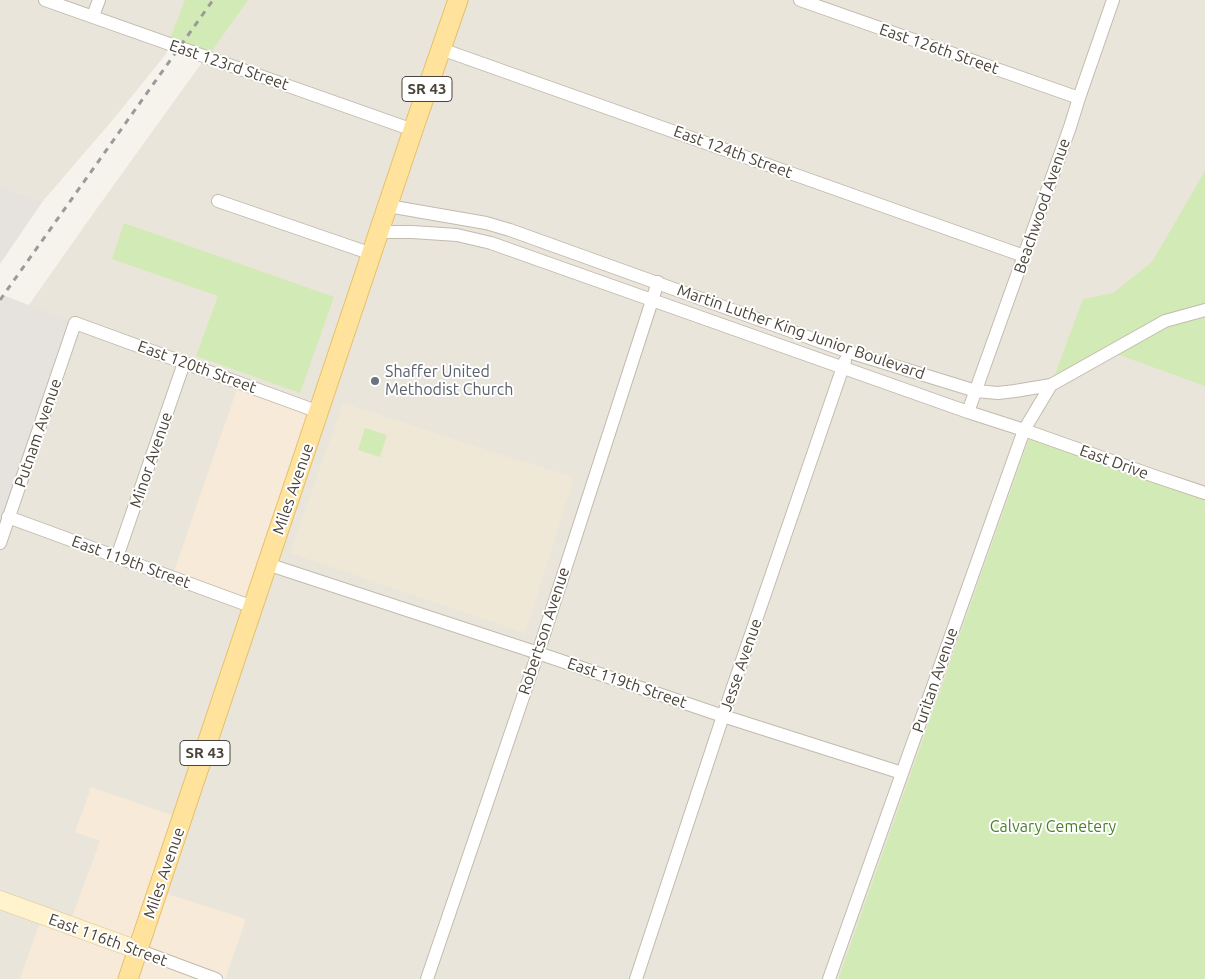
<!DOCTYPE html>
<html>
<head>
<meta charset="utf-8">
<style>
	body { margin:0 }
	canvas { display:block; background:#f6f3ec }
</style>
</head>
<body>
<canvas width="1205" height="979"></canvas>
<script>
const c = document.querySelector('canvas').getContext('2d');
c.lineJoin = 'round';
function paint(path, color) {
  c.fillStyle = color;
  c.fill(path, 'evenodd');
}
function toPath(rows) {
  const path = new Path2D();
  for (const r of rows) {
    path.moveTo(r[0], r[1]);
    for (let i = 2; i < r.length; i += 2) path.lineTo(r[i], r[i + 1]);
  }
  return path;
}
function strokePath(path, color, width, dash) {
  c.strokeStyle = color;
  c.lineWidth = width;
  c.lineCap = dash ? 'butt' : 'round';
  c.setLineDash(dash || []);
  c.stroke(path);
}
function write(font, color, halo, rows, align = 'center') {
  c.font = font + ' Ubuntu,sans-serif';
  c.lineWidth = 4;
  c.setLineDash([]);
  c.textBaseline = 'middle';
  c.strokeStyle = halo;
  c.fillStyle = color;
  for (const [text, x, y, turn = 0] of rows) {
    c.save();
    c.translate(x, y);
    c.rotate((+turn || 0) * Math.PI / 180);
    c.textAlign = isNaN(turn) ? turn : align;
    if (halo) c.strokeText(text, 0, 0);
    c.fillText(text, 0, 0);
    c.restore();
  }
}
const residential = toPath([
	[0,0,186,0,166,54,116,116,43,201,0,186],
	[247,0,1205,0,1205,498,1030,437,838,979,0,979,0,346,95,211]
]);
const commercial = toPath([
	[239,383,319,412,253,607,172,577],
	[91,787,183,819,158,891,246,919,225,979,20,979,42,916,69,925,100,841,75,832]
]);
const industrial = toPath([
	[0,186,43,201,0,264],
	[3,295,75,323,0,543,0,300]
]);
const education = toPath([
	[343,403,574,478,525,633,290,553]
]);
const green = toPath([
	[185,0,248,0,207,58,168,44],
	[1205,171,1205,386,1111,352,1051,385,1083,299,1113,293,1152,262],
	[124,223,334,297,300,393,196,356,218,296,112,259],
	[365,428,387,435,380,457,358,450],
	[1030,436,1205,498,1205,979,838,979]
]);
const street = toPath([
	[45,0,413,130],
	[800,0,1079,98],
	[93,16,99,0],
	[441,49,1024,256],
	[218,201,372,254],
	[388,206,486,223,510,230,849,352,976,391,998,393,1015,391,1051,385,1165,321,1205,310],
	[379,232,412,232,457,235,491,243,968,412,1024,430,1157,477,1205,493],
	[968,412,1070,127,1079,98,1113,0],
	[8,517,253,607],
	[0,543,75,323,319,412],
	[117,557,184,363],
	[267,564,538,653,723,716,902,773],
	[138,950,216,979],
	[427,979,538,653,658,282],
	[636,979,723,716,845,361],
	[829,979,1024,430,1051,385]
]);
const secondary = toPath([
	[0,900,138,950]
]);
const primary = toPath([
	[128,979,413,130,458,0]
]);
const rail = toPath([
	[0,300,213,0]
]);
const markers = [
	[375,381,5,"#6b7280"]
];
const shields = [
	[427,89,50],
	[205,753,50]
];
const shieldNames = [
	["SR 43",427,89],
	["SR 43",205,753]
];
const streetNames = [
	["East 126th Street",939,49,19],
	["East 123rd Street",229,65,19],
	["East 124th Street",733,152,20],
	["Beachwood Avenue",1042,206,-71],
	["Martin Luther King Junior Boulevard",801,332,19],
	["East 120th Street",197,367,20],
	["Putnam Avenue",38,433,-71],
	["Minor Avenue",151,460,-71],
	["East Drive",1114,462,20],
	["Miles Avenue",293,489,-71],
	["East 119th Street",131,562,20],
	["Robertson Avenue",544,631,-72],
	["Jesse Avenue",741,665,-71],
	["Puritan Avenue",935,680,-71],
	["East 119th Street",627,683,19],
	["Miles Avenue",164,873,-71],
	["East 116th Street",108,940,20]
];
const worshipNames = [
	["Shaffer United",385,372],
	["Methodist Church",385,390]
];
const parkNames = [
	["Calvary Cemetery",1053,827]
];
paint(residential, '#eae5da');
paint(commercial, '#f7ead8');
paint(industrial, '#e6e2dd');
paint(education, '#efe8d6');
paint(green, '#d2eab5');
strokePath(street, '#c2bbae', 14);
strokePath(secondary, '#d6c79b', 19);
strokePath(primary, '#e6c16a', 21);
strokePath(street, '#fff', 12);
strokePath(secondary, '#fff3cd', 18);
strokePath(primary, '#ffe39c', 19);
strokePath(rail, '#9a9a9a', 3, [6, 6]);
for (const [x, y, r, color] of markers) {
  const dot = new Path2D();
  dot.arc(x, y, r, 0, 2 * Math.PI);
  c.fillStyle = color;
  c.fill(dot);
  strokePath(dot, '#fff', 2);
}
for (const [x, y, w] of shields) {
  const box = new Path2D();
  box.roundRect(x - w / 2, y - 12.5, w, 25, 4);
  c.fillStyle = '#fff';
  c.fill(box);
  strokePath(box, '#4b4439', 1);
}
write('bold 15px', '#4b4439', null, shieldNames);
write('16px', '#4b4439', '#fff', streetNames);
write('16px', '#5b616d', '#fff', worshipNames, 'left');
write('16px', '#4a7f2a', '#fff', parkNames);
</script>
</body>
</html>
